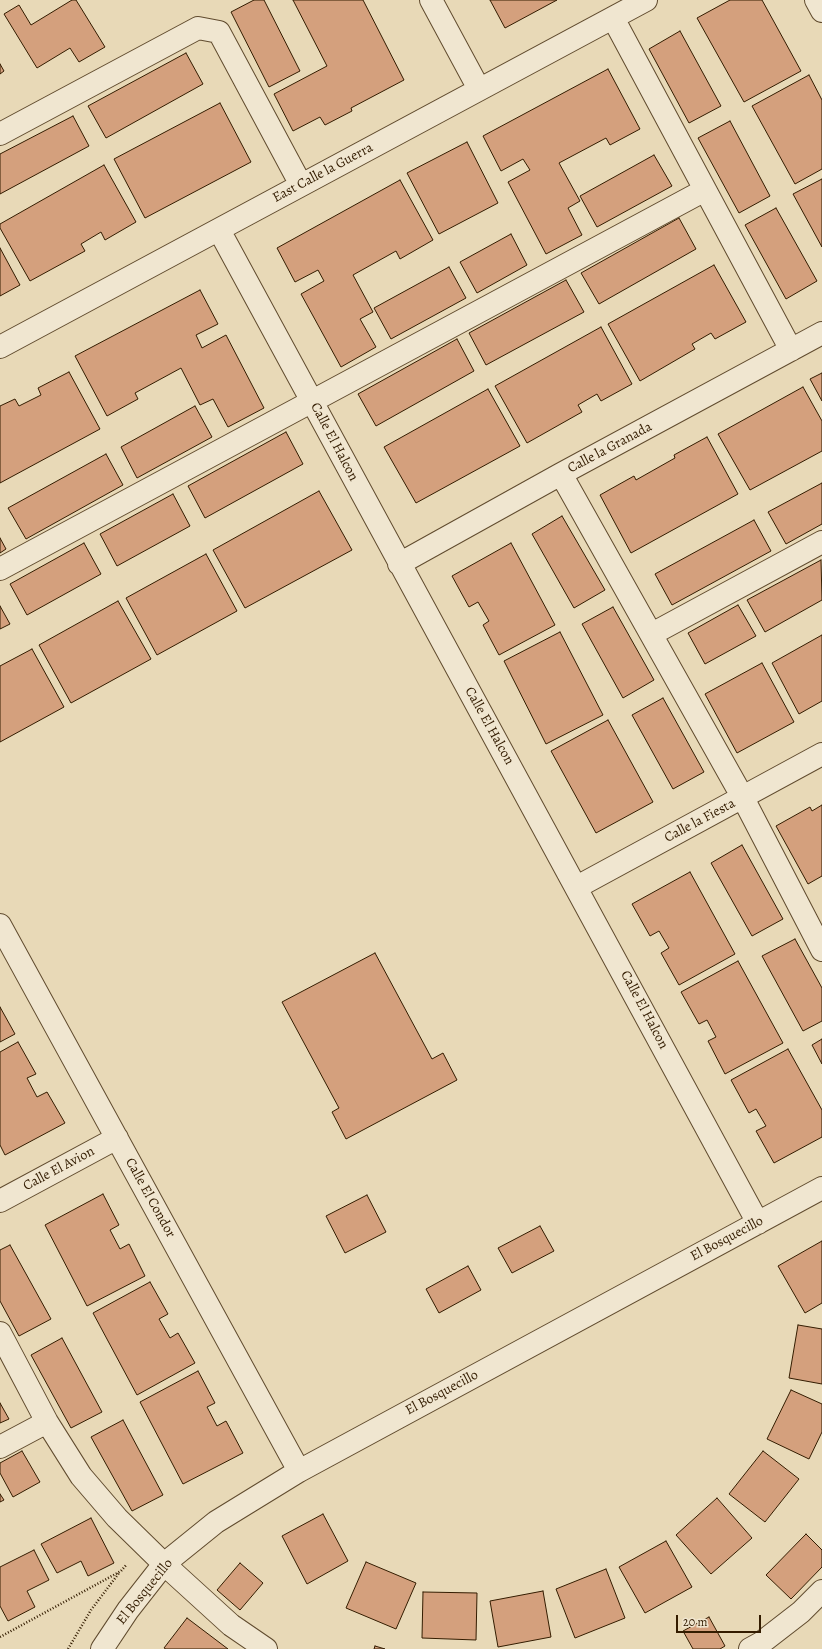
<!DOCTYPE html>
<html>
<head>
<meta charset="utf-8">
<style>
	body { margin:0 }
	#map { position:relative; width:822px; height:1649px; overflow:hidden; background:#e8d9b7; font-family:Alegreya,serif }
	canvas { display:block }
	.scale { position:absolute; left:676px; top:1615px; width:85px; height:18px; box-sizing:border-box; border:2px solid #331c00; border-top:0; padding-left:5px; font-size:12px; line-height:14px; white-space:nowrap; color:#331c00; -webkit-text-stroke:3px #f0e6d0; paint-order:stroke }
</style>
</head>
<body>
<div id="map">
<canvas width="822" height="1649"></canvas>
<div class="scale">20 m</div>
</div>
<script>
const c = document.querySelector('canvas').getContext('2d');
c.lineJoin = 'round';
function paint(path, color) {
  c.fillStyle = color;
  c.fill(path, 'evenodd');
}
function toPath(rows) {
  const path = new Path2D();
  for (const r of rows) {
    path.moveTo(r[0], r[1]);
    for (let i = 2; i < r.length; i += 2) path.lineTo(r[i], r[i + 1]);
  }
  return path;
}
function strokePath(path, color, width, dash) {
  c.strokeStyle = color;
  c.lineWidth = width;
  c.lineCap = dash ? 'butt' : 'round';
  c.setLineDash(dash || []);
  c.stroke(path);
}
function write(font, color, halo, rows, align = 'center') {
  c.font = font + ' Alegreya,serif';
  c.lineWidth = 3;
  c.setLineDash([]);
  c.textBaseline = 'middle';
  c.strokeStyle = halo;
  c.fillStyle = color;
  for (const [text, x, y, turn = 0] of rows) {
    c.save();
    c.translate(x, y);
    c.rotate((+turn || 0) * Math.PI / 180);
    c.textAlign = isNaN(turn) ? turn : align;
    if (halo) c.strokeText(text, 0, 0);
    c.fillText(text, 0, 0);
    c.restore();
  }
}
const building = toPath([
	[72,0,76,0,105,47,79,62,70,48,37,68,4,14,19,5,31,25,72,0],
	[254,0,264,0,300,71,269,87,231,12,254,0],
	[293,0,363,0,404,80,351,108,352,111,325,125,320,117,293,131,274,94,327,66,293,0],
	[490,0,557,0,505,28,490,0],
	[730,0,762,0,801,71,744,102,697,18,730,0],
	[680,31,721,106,689,123,649,49,680,31],
	[186,53,203,84,106,138,88,106,186,53],
	[0,64,4,71,0,74,0,64],
	[608,69,640,129,610,145,606,138,559,163,580,201,568,208,582,235,546,254,508,182,530,170,523,159,501,171,483,136,608,69],
	[809,75,822,100,822,169,795,184,752,106,809,75],
	[220,103,251,162,145,218,114,159,220,103],
	[73,116,89,146,0,194,0,154,73,116],
	[730,121,770,196,739,213,698,138,730,121],
	[467,142,498,203,439,234,407,173,467,142],
	[654,155,672,186,597,227,580,196,654,155],
	[104,165,136,222,105,240,101,232,81,244,85,251,30,281,0,228,0,224,104,165],
	[822,179,822,247,793,194,822,179],
	[400,180,433,240,400,259,396,251,353,275,373,312,360,319,376,347,341,367,301,294,324,281,318,270,295,282,277,248,400,180],
	[776,208,817,281,786,299,745,225,776,208],
	[679,218,696,249,599,304,581,273,679,218],
	[511,234,527,265,477,293,460,262,511,234],
	[0,248,20,285,0,296,0,248],
	[714,265,746,322,715,339,711,333,692,344,695,349,640,381,608,324,714,265],
	[449,267,466,298,391,339,374,308,449,267],
	[566,280,584,312,486,365,469,333,566,280],
	[200,290,218,324,196,335,202,348,226,335,264,408,228,427,213,399,200,405,181,368,135,393,138,399,107,416,75,356,200,290],
	[601,327,632,384,601,401,597,394,578,405,582,412,527,443,495,386,601,327],
	[457,339,474,371,376,426,358,394,457,339],
	[69,372,100,429,0,483,0,406,15,399,19,406,41,395,38,388,69,372],
	[822,373,822,401,810,379,822,373],
	[803,387,822,421,822,451,750,490,718,434,803,387],
	[488,389,520,446,416,503,384,447,488,389],
	[195,406,212,437,137,478,121,447,195,406],
	[286,432,303,464,205,518,188,486,286,432],
	[707,437,738,494,631,553,600,495,634,476,636,480,675,458,674,455,707,437],
	[106,454,123,485,26,539,8,508,106,454],
	[822,483,822,524,786,544,768,512,822,483],
	[319,491,352,550,245,608,213,550,319,491],
	[173,494,190,526,117,566,100,534,173,494],
	[562,516,605,590,574,608,532,534,562,516],
	[754,520,771,551,672,605,655,574,754,520],
	[0,538,6,549,0,553,0,538],
	[84,543,101,574,27,615,10,584,84,543],
	[511,543,555,625,499,655,483,625,489,621,478,602,469,607,452,576,511,543],
	[206,554,237,611,157,655,126,598,206,554],
	[821,560,822,600,765,632,747,600,821,560],
	[118,601,151,659,71,703,39,645,118,601],
	[738,605,756,636,705,664,688,633,738,605],
	[0,606,10,624,0,629,0,606],
	[613,607,654,680,623,698,582,624,613,607],
	[560,632,603,715,546,744,504,661,560,632],
	[822,635,822,701,799,714,772,663,822,635],
	[32,649,64,707,0,742,0,666,32,649],
	[762,663,794,722,737,753,705,694,762,663],
	[663,698,704,772,673,789,632,715,663,698],
	[608,720,653,802,596,833,551,751,608,720],
	[822,805,822,876,808,884,776,826,810,807,812,811,822,805],
	[742,845,783,919,752,936,711,863,742,845],
	[690,872,735,954,679,985,661,953,669,948,659,931,650,936,632,904,690,872],
	[795,939,822,988,822,1021,803,1031,762,956,795,939],
	[375,953,432,1059,443,1053,457,1080,346,1139,332,1112,339,1108,282,1002,375,953],
	[738,961,783,1043,725,1074,708,1041,716,1037,707,1020,699,1024,681,992,738,961],
	[0,1007,15,1034,0,1042,0,1007],
	[822,1039,822,1064,812,1045,822,1039],
	[18,1042,36,1074,27,1078,37,1097,47,1092,65,1123,5,1155,0,1145,0,1052,18,1042],
	[788,1049,822,1110,822,1137,774,1163,756,1131,766,1126,756,1109,749,1113,731,1080,788,1049],
	[103,1194,119,1225,110,1230,120,1249,129,1244,145,1276,87,1306,45,1225,103,1194],
	[367,1195,386,1232,345,1253,326,1216,367,1195],
	[540,1226,554,1251,512,1273,498,1248,540,1226],
	[822,1241,822,1303,805,1313,778,1266,822,1241],
	[10,1245,51,1319,19,1336,0,1301,0,1250,10,1245],
	[468,1266,481,1290,439,1313,426,1289,468,1266],
	[150,1282,168,1314,159,1319,170,1338,178,1333,195,1363,137,1395,93,1313,150,1282],
	[798,1325,822,1329,822,1384,789,1378,798,1325],
	[62,1338,102,1412,71,1428,31,1355,62,1338],
	[198,1371,215,1403,207,1407,217,1426,226,1421,243,1453,183,1484,140,1402,198,1371],
	[791,1390,822,1404,822,1432,809,1459,767,1439,791,1390],
	[0,1403,9,1419,0,1423,0,1403],
	[123,1420,163,1495,132,1511,91,1437,123,1420],
	[22,1451,40,1482,13,1497,0,1473,0,1463,22,1451],
	[763,1451,799,1479,765,1522,729,1494,763,1451],
	[0,1494,4,1500,0,1502,0,1494],
	[717,1498,752,1538,711,1574,676,1535,717,1498],
	[323,1514,348,1561,307,1584,282,1536,323,1514],
	[91,1518,114,1563,88,1576,81,1561,57,1573,41,1544,91,1518],
	[806,1534,822,1550,822,1567,791,1599,766,1575,806,1534],
	[666,1541,692,1587,645,1613,619,1567,666,1541],
	[34,1550,49,1580,27,1591,35,1607,8,1621,0,1606,0,1567,34,1550],
	[366,1562,416,1583,396,1629,346,1608,366,1562],
	[240,1563,263,1583,240,1610,217,1590,240,1563],
	[606,1569,625,1618,575,1638,556,1589,606,1569],
	[543,1591,551,1637,498,1647,490,1601,543,1591],
	[423,1592,477,1593,476,1640,422,1638,423,1592],
	[709,1617,725,1646,720,1649,693,1649,683,1631,709,1617],
	[187,1618,228,1649,166,1649,164,1648,187,1618],
	[375,1646,385,1649,374,1649,375,1646]
]);
const path = toPath([
	[0,1637,121,1571,127,1564],
	[68,1649,91,1610,119,1573]
]);
const minor = toPath([
	[431,0,479,89],
	[816,0,822,11],
	[613,18,791,350],
	[0,134,198,28,219,32,301,185],
	[219,230,758,1223],
	[0,347,646,0],
	[561,474,743,798,822,950],
	[399,564,561,474,822,333],
	[0,569,705,190],
	[652,634,822,542],
	[577,887,822,754],
	[0,925,299,1471],
	[0,1201,117,1138],
	[0,1333,47,1422,81,1476,117,1518,164,1564,231,1625,266,1649],
	[0,1447,47,1422],
	[102,1649,128,1610,164,1564,216,1522,299,1471,822,1188],
	[750,1649,761,1643,801,1612,822,1591]
]);
const streetNames = [
	["East Calle la Guerra",323,173,-28],
	["Calle El Halcon",334,442,62],
	["Calle la Granada",610,448,-28],
	["Calle El Halcon",489,726,61],
	["Calle la Fiesta",700,821,-28],
	["Calle El Halcon",644,1010,62],
	["Calle El Avion",59,1169,-28],
	["Calle El Condor",150,1198,61],
	["El Bosquecillo",727,1239,-28],
	["El Bosquecillo",442,1393,-28],
	["El Bosquecillo",145,1592,-51]
];
paint(building, '#d4a07d');
strokePath(building, '#331c00', 1);
strokePath(minor, '#604b2e', 24);
strokePath(path, '#331c00', 2.5, [1, 2]);
strokePath(minor, '#f0e6d0', 22);
write('14px', '#331c00', '#f0e6d0', streetNames);
</script>
</body>
</html>
